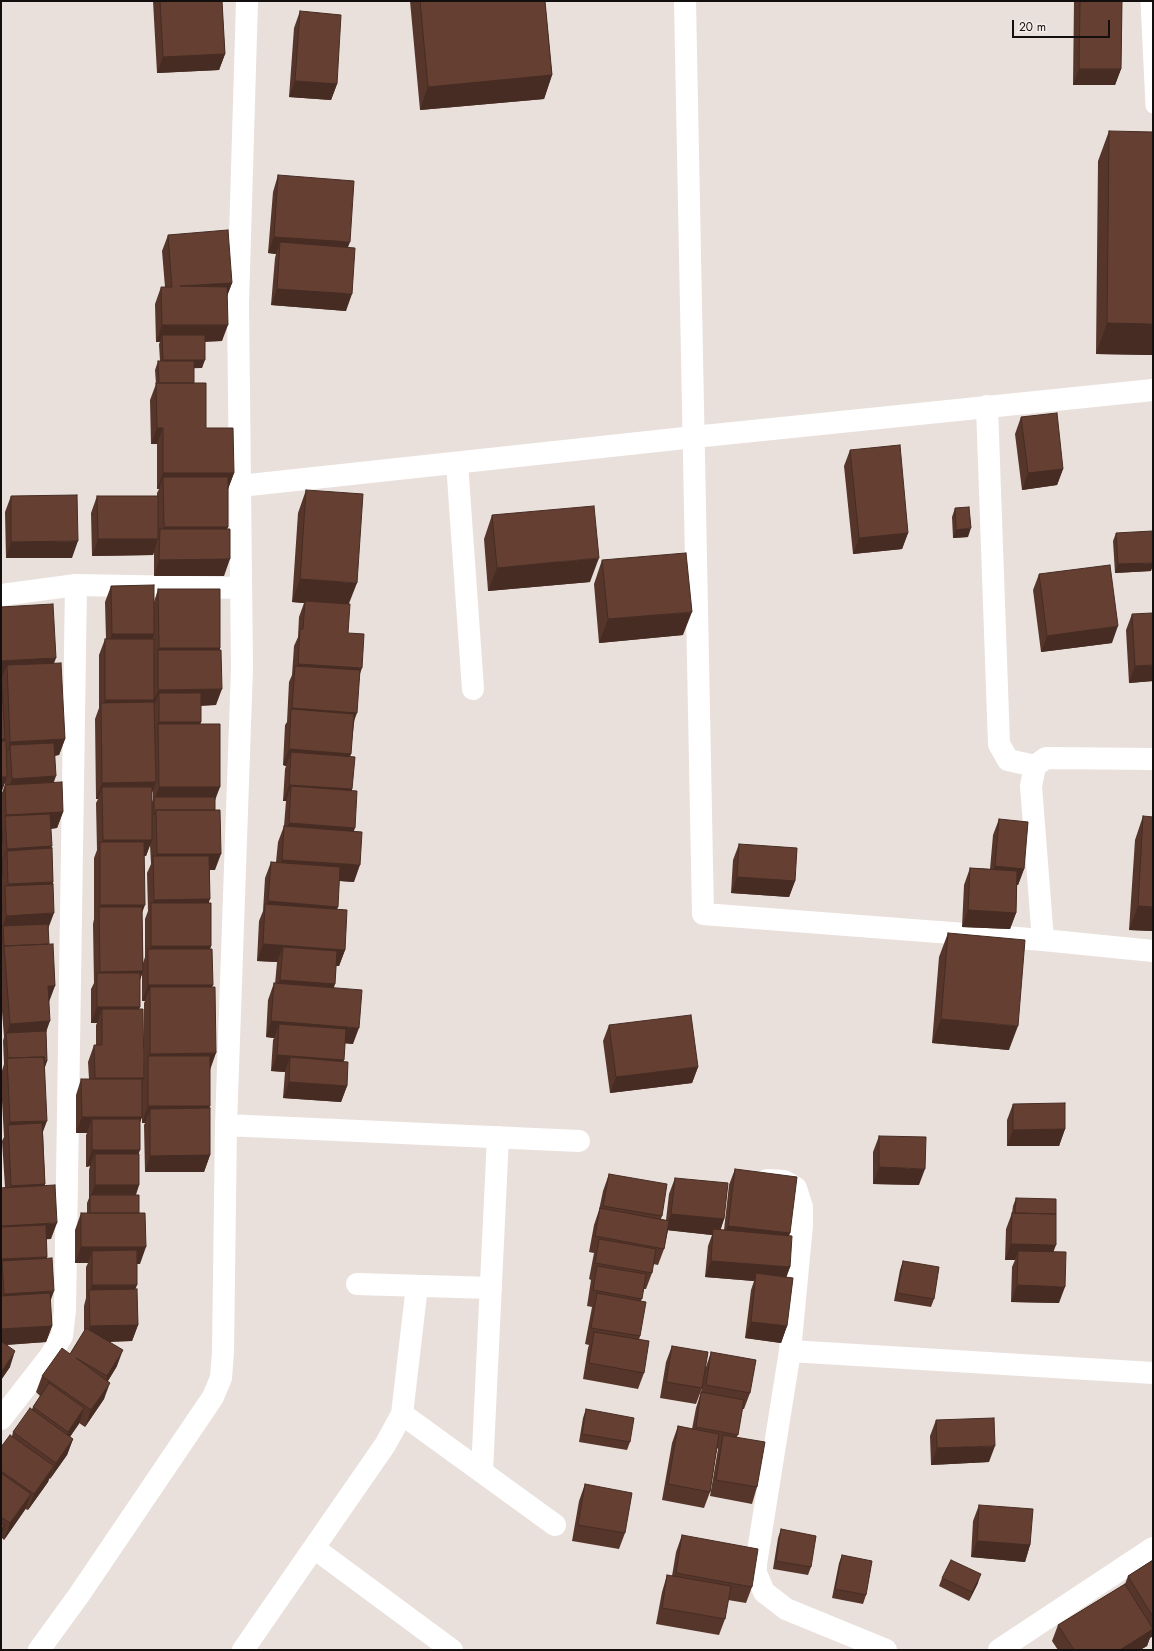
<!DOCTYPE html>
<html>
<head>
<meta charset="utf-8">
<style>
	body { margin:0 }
	#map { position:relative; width:1154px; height:1651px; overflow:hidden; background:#e9e0dc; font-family:Jost,sans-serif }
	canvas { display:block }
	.frame { position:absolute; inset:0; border:2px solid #120f0e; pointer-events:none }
	.scale { position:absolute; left:1012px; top:20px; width:98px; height:18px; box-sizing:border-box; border:2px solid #120f0e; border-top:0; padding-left:5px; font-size:12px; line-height:14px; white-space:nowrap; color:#120f0e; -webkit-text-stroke:3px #f6ede9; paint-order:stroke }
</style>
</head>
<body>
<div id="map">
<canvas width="1154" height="1651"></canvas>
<div class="frame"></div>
<div class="scale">20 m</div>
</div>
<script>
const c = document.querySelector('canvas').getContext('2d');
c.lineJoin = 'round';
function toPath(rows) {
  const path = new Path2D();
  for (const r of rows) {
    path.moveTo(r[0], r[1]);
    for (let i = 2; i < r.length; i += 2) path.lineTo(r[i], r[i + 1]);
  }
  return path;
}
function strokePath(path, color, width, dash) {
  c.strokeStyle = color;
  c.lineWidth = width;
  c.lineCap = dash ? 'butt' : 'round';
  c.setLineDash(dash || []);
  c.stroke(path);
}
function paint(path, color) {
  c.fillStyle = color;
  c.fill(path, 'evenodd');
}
const lane = toPath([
	[1148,1,1153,106]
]);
const street = toPath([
	[685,1,703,914,1043,940,1153,951],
	[987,406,999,744,1008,760,1035,766],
	[457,463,473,689],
	[240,486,694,437,1153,390],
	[1,595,76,585,241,588],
	[1043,940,1031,786,1035,766,1046,758,1153,759],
	[226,1125,579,1141],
	[767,1180,784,1181,796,1188,802,1207,802,1225,790,1351,756,1564,756,1573,764,1592,786,1609,886,1650],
	[357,1284,491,1288],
	[790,1351,1153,1373],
	[402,1414,555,1525],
	[1,1419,51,1355,62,1336,65,1310,76,585],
	[482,1471,498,1137],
	[314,1548,452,1650],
	[39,1650,79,1595,213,1397,221,1378,223,1352,226,1125,242,668,238,304,247,1],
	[243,1650,385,1445,402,1414,417,1286]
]);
const secondary = toPath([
	[999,1650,1153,1548]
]);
const wall = toPath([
	[153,1,222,1,225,54,219,70,157,73],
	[410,1,545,1,552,75,544,99,420,110],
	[1074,1,1122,1,1121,69,1115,85,1073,85],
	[300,11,337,84,331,100,289,97,294,28],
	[1109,131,1153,355,1096,354,1098,161],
	[278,175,348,247,346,311,271,305,275,258,276,254,268,253,273,192],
	[168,235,232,283,227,296,222,341,205,342,202,368,194,368,194,383,206,428,234,473,228,489,227,529,224,576,154,576,154,552,153,555,92,556,91,513,97,496,157,496,157,493,159,489,157,489,157,444,151,444,150,400,156,384,155,370,158,361,160,361,159,344,160,342,156,342,155,304,161,287,165,287,162,251],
	[1021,417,1063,469,1057,485,1022,490,1015,434],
	[850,450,908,533,902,549,853,554,844,466],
	[306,490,349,604,348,633,360,674,350,757,354,831,354,882,339,881,336,910,345,950,339,966,336,966,334,988,353,1044,345,1043,343,1061,347,1086,341,1102,283,1098,285,1072,271,1071,273,1040,274,1038,266,1037,268,1000,274,983,275,984,277,962,257,961,259,921,263,911,265,878,271,862,276,862,278,842,284,826,286,801,283,801,285,769,286,766,283,765,285,725,287,722,289,682,292,675,294,646,298,637,299,617,304,603,292,602,298,513],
	[11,496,72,558,6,558,5,512],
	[955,508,968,537,953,538,952,517],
	[492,515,590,582,488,591,484,539],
	[1116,533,1151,571,1115,573,1113,541],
	[602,560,683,635,599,643,594,584],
	[1039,574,1112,643,1041,652,1033,590],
	[111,586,154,602,158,589,220,648,220,650,216,705,201,706,201,722,200,724,215,799,215,870,210,870,209,903,211,946,210,949,212,987,209,1108,210,1155,204,1172,145,1172,144,1125,145,1123,142,1123,142,1117,140,1122,139,1154,139,1185,136,1195,140,1264,137,1264,135,1289,138,1325,132,1341,110,1342,117,1366,108,1381,104,1399,85,1427,79,1423,70,1437,73,1439,67,1455,50,1479,49,1478,48,1482,28,1510,25,1509,4,1540,1,1537,1,1447,12,1436,13,1432,32,1409,33,1407,40,1396,36,1392,42,1376,70,1354,84,1332,84,1306,86,1298,86,1267,88,1263,75,1263,75,1230,81,1213,87,1213,87,1203,89,1198,89,1170,90,1166,86,1167,86,1135,87,1133,76,1133,76,1095,81,1079,89,1079,88,1062,94,1045,96,1045,96,1025,97,1023,91,1023,91,989,94,983,93,924,94,919,94,858,97,850,96,803,98,799,96,799,95,719,99,708,99,655,105,639,106,639,105,602],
	[153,789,153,799,152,802,152,793],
	[150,845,151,864,147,873,148,911,145,919,145,957,143,963,142,913,144,856,146,856],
	[142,974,142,1001,145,1001,144,1003,144,1066,139,1009,140,980],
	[1,607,54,663,65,739,59,755,55,756,54,782,63,812,57,828,51,829,53,882,48,929,49,1002,46,1033,47,1061,45,1067,43,1133,45,1184,44,1186,51,1239,46,1239,47,1257,47,1259,50,1300,52,1326,46,1342,7,1345,10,1367,1,1380,1,1188,5,1187,2,1141,4,1137,1,1083,1,1074,4,1064,3,1041,4,1037,1,999,1,890,1,895,2,894,1,880,1,795,5,785,5,783,1,793],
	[1132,614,1153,681,1129,683,1126,630],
	[1143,816,1153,931,1129,930,1135,840],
	[999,819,1024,869,1018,885,1017,885,1016,913,1010,929,962,927,964,885,970,868,990,869,993,835],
	[739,844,795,881,789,897,731,893,733,860],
	[948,933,1009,1050,932,1043,939,957],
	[609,1025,698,1067,692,1083,610,1093,603,1041],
	[1013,1104,1065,1129,1059,1146,1007,1146,1007,1120],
	[879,1136,919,1185,873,1184,873,1152],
	[735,1169,790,1233,788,1236,790,1267,786,1277,787,1326,781,1343,745,1338,751,1290,754,1281,705,1277,708,1246,712,1235,668,1230,664,1249,658,1265,653,1264,652,1273,646,1289,644,1289,641,1301,640,1336,639,1340,644,1373,638,1389,583,1379,588,1348,589,1345,585,1344,592,1307,587,1306,591,1280,589,1279,594,1253,589,1252,594,1225,599,1210,603,1191,609,1174,662,1216,661,1219,666,1220,669,1194,675,1178,724,1219,720,1230,724,1230,729,1185],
	[1016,1198,1053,1252,1059,1303,1011,1302,1012,1267,1015,1260,1005,1260,1006,1229,1012,1213,1013,1206],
	[903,1261,934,1299,931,1307,894,1301,900,1270],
	[672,1346,706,1367,711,1352,750,1393,744,1409,742,1409,737,1437,757,1487,752,1504,710,1496,718,1449,717,1448,710,1492,704,1508,662,1500,672,1443,678,1426,692,1429,696,1408,701,1392,702,1388,696,1404,660,1398,666,1362],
	[586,1409,630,1442,627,1450,579,1442,583,1418],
	[936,1420,989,1462,931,1465,930,1436],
	[585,1484,625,1533,619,1549,572,1541,579,1501],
	[979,1505,1030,1545,1025,1562,971,1557,973,1521],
	[781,1529,811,1567,808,1575,773,1569,778,1538],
	[682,1535,752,1587,746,1603,728,1600,725,1619,719,1635,656,1624,662,1592,667,1575,672,1576,676,1552],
	[842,1555,866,1595,863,1604,832,1598,839,1563],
	[1153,1560,1153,1636,1150,1638,1147,1646,1140,1650,1058,1650,1052,1641,1058,1625,1125,1584,1128,1576],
	[942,1578,978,1583,969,1601,939,1586]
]);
const shadedWall = toPath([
	[225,54,219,70,157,73,163,57],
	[1079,69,1121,69,1115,85,1073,85],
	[552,75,544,99,420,110,428,87],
	[295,81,337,84,331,100,289,97],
	[274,237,350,242,344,258,280,242,276,254,268,253],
	[232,283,226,299,180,286],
	[277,289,352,294,346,311,271,305],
	[1107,323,1153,324,1153,355,1096,354],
	[162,325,228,325,222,341,162,342,162,335,160,342,156,342],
	[163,360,205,360,202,368,160,369],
	[157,428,163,428,157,444,151,444],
	[1063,469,1057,485,1022,490,1028,473],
	[163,473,234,473,228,489,163,477,159,489,157,489],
	[164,527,228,527,222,543,160,538],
	[971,528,968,537,953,538,956,530],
	[908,533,902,549,853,554,859,538],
	[98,539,158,539,153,555,92,556],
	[78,541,72,558,6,558,11,542],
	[599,558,590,582,488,591,497,568],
	[230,559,224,576,154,576,159,560],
	[1153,563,1153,566,1151,571,1115,573,1118,564],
	[300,579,357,583,348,606,305,601,304,603,292,602],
	[692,612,683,635,599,643,608,619],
	[1118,626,1112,643,1041,652,1047,636],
	[112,634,154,634,148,651,106,651],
	[159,648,220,648,214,664,158,651],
	[56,658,50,674,7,665,2,677,1,677,1,661],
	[298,664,362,668,356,685,295,671],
	[1153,665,1153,681,1129,683,1135,666],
	[222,689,216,705,159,706,159,693,154,706,101,712,105,700,154,700,158,690],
	[292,708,357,713,351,729,291,711],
	[159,722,201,722,195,738,158,724],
	[1,739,5,739,1,750],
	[65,739,59,755,11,758,10,745,5,759,10,742],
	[289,749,351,754,345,770,291,752,286,766,283,765],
	[56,776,50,793,6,795,12,779],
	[1,777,7,777,1,793],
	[156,782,150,798,102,787,98,799,96,799,102,783],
	[289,785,352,789,346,805,291,786,286,801,283,801],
	[159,787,220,787,214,803,154,802],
	[63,812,57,828,6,831,5,817,6,815],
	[289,823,355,828,349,845,283,840],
	[103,840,152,840,146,856,100,857,100,848],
	[52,846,46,863,7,851,1,865,1,864,7,849],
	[157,854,221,854,215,870,153,870,153,863],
	[282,860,360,865,354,882,276,876],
	[995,866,1024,869,1018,885,989,883],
	[737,877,795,881,789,897,731,893],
	[53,882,47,899,5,893,8,884],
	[210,899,204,916,151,908,154,900],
	[268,901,338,907,332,923,265,912],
	[100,905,145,905,139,921,99,910],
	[1138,906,1153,907,1153,931,1129,930],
	[968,910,1016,913,1010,929,962,927],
	[54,913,48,929,3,932,3,926,1,932,6,916],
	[263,944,345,950,339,966,282,962,283,947,277,962,257,961],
	[151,946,211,946,205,962,148,955],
	[143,971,137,988,97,979,100,972],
	[280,980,335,984,329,1000,274,996],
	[148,985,213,985,207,1001,150,987,145,1001,142,1001],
	[48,986,55,986,49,1002],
	[97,1007,140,1007,134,1023,102,1009,97,1023,91,1023],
	[941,1019,1018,1026,1009,1050,932,1043],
	[50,1021,44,1038,6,1035,10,1024],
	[271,1021,359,1028,353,1044,278,1038,279,1024,274,1038,266,1037],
	[216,1053,210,1070,148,1062,150,1054],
	[277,1055,344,1060,338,1076,290,1057,285,1072,271,1071],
	[47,1061,44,1069,7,1065],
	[698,1067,692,1083,610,1093,616,1077],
	[95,1078,144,1078,138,1094,89,1094],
	[289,1082,347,1086,341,1102,283,1098],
	[148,1106,210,1106,204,1122,150,1109,145,1123,142,1123],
	[82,1117,142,1117,136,1133,92,1119,87,1133,76,1133],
	[47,1121,41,1137,8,1126,10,1122],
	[1065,1129,1059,1146,1007,1146,1013,1130],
	[92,1150,140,1150,134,1166,95,1154,90,1166,86,1167],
	[210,1155,204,1172,145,1172,150,1156],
	[879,1167,925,1169,919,1185,873,1184],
	[45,1184,39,1200,5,1202,11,1186],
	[95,1185,139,1185,133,1201,90,1198],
	[671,1214,724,1219,719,1235,713,1229,712,1235,665,1230],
	[57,1223,51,1239,1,1242,1,1226],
	[728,1226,790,1233,784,1249,722,1242],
	[1011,1244,1056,1245,1050,1261,1018,1251,1015,1260,1005,1260],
	[81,1247,146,1247,140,1264,92,1263,92,1251,88,1263,75,1263],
	[47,1257,41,1273,2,1261,1,1264,1,1259],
	[711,1261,790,1267,784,1284,756,1273,754,1281,705,1277],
	[92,1285,137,1285,131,1301,90,1293],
	[1017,1285,1065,1287,1059,1303,1011,1302],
	[54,1291,48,1308,1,1301,4,1294],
	[751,1322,787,1326,781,1343,745,1338],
	[138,1325,132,1341,84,1342,90,1326],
	[52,1326,46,1342,1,1345,1,1329],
	[123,1350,117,1366,101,1392,107,1376],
	[15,1351,10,1367,1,1380,1,1373],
	[110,1383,104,1399,85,1427,91,1410],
	[84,1408,79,1424,62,1448,68,1432],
	[73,1439,67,1455,50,1479,56,1463],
	[995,1446,989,1462,931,1465,937,1448],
	[54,1466,48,1482,28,1510,34,1494],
	[31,1494,25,1510,4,1540,10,1523],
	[5,1525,1,1535,1,1530],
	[977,1541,1030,1545,1025,1562,971,1557],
	[981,1574,978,1583,969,1601,972,1592],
	[1153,1629,1147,1646,1140,1650,1120,1650],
	[1153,1631,1153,1636,1150,1638]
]);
const building = toPath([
	[160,1,222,1,225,54,163,57,160,1],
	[420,1,545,1,552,75,428,87,420,1],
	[1080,1,1122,1,1121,69,1079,69,1080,1],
	[300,11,341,15,337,84,295,81,300,11],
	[1109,131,1153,132,1153,324,1107,323,1109,131],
	[278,175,354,181,350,242,274,237,278,175],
	[228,230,232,283,180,286,227,287,228,325,162,325,161,287,172,287,168,235,228,230],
	[280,242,355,248,352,294,277,289,280,242],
	[162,335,205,335,205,360,163,360,162,335],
	[158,361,194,361,194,383,159,383,158,361],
	[156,383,206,383,206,428,233,428,234,473,163,473,163,428,157,428,156,383],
	[1057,413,1063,469,1028,473,1021,417,1057,413],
	[900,445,908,533,859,538,850,450,900,445],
	[163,477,228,477,228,527,164,527,163,477],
	[306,490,363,494,357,583,300,579,306,490],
	[77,495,78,541,11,542,11,496,77,495],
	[97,496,158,496,158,539,98,539,97,496],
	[594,506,599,558,497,568,492,515,594,506],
	[969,507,971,528,956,530,955,508,969,507],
	[160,529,230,529,230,559,159,560,160,529],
	[1153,531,1153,563,1118,564,1116,533,1153,531],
	[686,553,692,612,608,619,602,560,686,553],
	[1110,565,1118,626,1047,636,1039,574,1110,565],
	[154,585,154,634,112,634,111,586,154,585],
	[158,589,220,589,220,648,159,648,158,589],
	[305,601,350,604,348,633,364,634,362,668,298,664,300,629,303,629,305,601],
	[53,604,56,658,1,661,1,607,53,604],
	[1153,613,1153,665,1135,666,1132,614,1153,613],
	[105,639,154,639,154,700,105,700,105,639],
	[158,650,221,650,222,689,158,690,158,650],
	[61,663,65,739,10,742,7,665,61,663],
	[295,666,360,670,357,713,292,708,295,666],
	[1,670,5,739,1,739,1,670],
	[159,693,201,693,201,722,159,722,159,693],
	[154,702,156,782,102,783,101,703,154,702],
	[291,709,354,714,351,754,289,749,291,709],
	[158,724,220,724,220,787,159,787,158,724],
	[1,741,6,741,7,777,1,777,1,741],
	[54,743,56,776,12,779,10,745,54,743],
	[291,752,355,757,352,789,289,785,291,752],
	[62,782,63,812,6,815,5,785,62,782],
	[291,786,357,791,355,828,289,823,291,786],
	[102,787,152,787,152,840,103,840,102,787],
	[154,797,215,797,215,810,156,810,154,815,154,797],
	[156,810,220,810,221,854,157,854,156,810],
	[50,814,52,846,7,849,5,816,50,814],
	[1,815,3,843,1,844,1,815],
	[1143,816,1153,817,1153,907,1138,906,1143,816],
	[999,819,1028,822,1024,869,995,866,999,819],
	[284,826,362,832,360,865,282,860,284,826],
	[100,842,144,842,145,905,100,905,100,842],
	[739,844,797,848,795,881,737,877,739,844],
	[1,848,3,876,1,876,1,848],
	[52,848,53,882,8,884,7,851,52,848],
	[153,856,209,856,210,899,154,900,153,856],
	[271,862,340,867,338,907,268,901,271,862],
	[970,868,1017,871,1016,913,968,910,970,868],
	[53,884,54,913,6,916,5,886,53,884],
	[1,890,2,912,1,912,1,890],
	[151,903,211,903,211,946,151,946,151,903],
	[265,904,347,910,345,950,263,944,265,904],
	[99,907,142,907,143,971,100,972,99,907],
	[48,924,49,944,4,946,3,926,48,924],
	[1,925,2,942,1,942,1,925],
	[948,933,1025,940,1018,1026,941,1019,948,933],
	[53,944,55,986,48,986,50,1021,10,1024,4,946,53,944],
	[283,947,337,951,335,984,280,980,283,947],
	[148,949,212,949,213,985,148,985,148,949],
	[97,973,140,973,140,1007,97,1007,97,973],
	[274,983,362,990,359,1028,271,1021,274,983],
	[150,987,215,987,216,1053,150,1054,150,987],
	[102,1009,143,1009,144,1078,95,1078,94,1045,102,1045,102,1009],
	[691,1015,698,1067,616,1077,609,1025,691,1015],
	[279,1024,346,1029,344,1060,277,1055,279,1024],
	[46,1031,47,1061,44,1061,44,1057,8,1058,6,1033,46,1031],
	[148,1056,210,1056,210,1106,148,1106,148,1056],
	[44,1057,47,1121,10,1122,7,1058,44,1057],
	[290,1057,348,1062,347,1086,289,1082,290,1057],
	[81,1079,142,1079,142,1117,82,1117,81,1079],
	[1065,1103,1065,1129,1013,1130,1013,1104,1065,1103],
	[210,1108,210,1155,150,1156,150,1109,210,1108],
	[92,1119,140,1119,140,1150,92,1150,92,1119],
	[42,1123,45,1184,11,1186,8,1125,42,1123],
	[879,1136,926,1137,925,1169,879,1167,879,1136],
	[95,1154,139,1154,139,1185,95,1185,95,1154],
	[735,1169,797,1177,790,1233,728,1226,735,1169],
	[609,1174,667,1184,662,1216,603,1206,609,1174],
	[675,1178,728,1183,724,1219,671,1214,675,1178],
	[55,1185,57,1223,1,1226,1,1188,55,1185],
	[90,1195,139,1195,139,1213,90,1213,90,1195],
	[1016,1198,1056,1199,1056,1214,1015,1213,1016,1198],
	[600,1208,669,1221,664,1249,595,1236,600,1208],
	[81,1213,145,1213,146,1247,81,1247,81,1213],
	[1012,1213,1056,1214,1056,1245,1011,1244,1012,1213],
	[46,1225,47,1257,1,1259,1,1227,46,1225],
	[713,1229,792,1236,790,1267,711,1261,713,1229],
	[599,1239,656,1249,652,1273,595,1263,599,1239],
	[137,1250,137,1285,92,1285,92,1251,137,1250],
	[1018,1251,1066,1252,1065,1287,1017,1285,1018,1251],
	[52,1258,54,1291,4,1294,2,1261,52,1258],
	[903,1261,939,1267,934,1299,897,1293,903,1261],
	[597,1266,646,1274,642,1299,593,1290,597,1266],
	[756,1273,793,1278,787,1326,751,1322,756,1273],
	[137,1289,138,1325,90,1326,89,1290,137,1289],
	[50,1293,52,1326,1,1329,1,1296,50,1293],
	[597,1293,646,1302,640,1336,591,1328,597,1293],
	[86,1328,123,1350,107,1376,76,1358,110,1383,91,1410,42,1376,62,1348,70,1354,86,1328],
	[594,1332,649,1341,644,1373,589,1363,594,1332],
	[1,1341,15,1351,1,1373,1,1341],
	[672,1346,708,1352,702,1388,666,1382,672,1346],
	[711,1352,756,1360,750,1393,706,1385,711,1352],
	[49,1383,84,1408,68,1432,33,1407,49,1383],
	[701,1392,744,1400,738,1435,696,1427,701,1392],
	[30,1408,73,1439,56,1463,13,1432,30,1408],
	[586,1409,634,1418,630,1442,582,1434,586,1409],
	[994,1418,995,1446,937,1448,936,1420,994,1418],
	[678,1426,719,1434,710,1492,668,1484,678,1426],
	[10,1435,54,1466,34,1494,1,1471,1,1447,10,1435],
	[723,1435,765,1442,757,1487,716,1480,723,1435],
	[1,1473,31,1494,10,1523,1,1517,1,1473],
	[585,1484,632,1493,625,1533,578,1525,585,1484],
	[979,1505,1033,1509,1030,1545,977,1541,979,1505],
	[1,1523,5,1525,1,1530,1,1523],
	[781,1529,816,1536,811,1567,776,1561,781,1529],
	[682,1535,758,1549,752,1587,676,1573,682,1535],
	[842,1555,872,1561,866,1595,835,1589,842,1555],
	[951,1560,981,1574,972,1592,942,1578,951,1560],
	[1153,1560,1153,1617,1128,1576,1153,1560],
	[667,1575,731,1586,725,1619,662,1608,667,1575],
	[1125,1584,1153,1629,1120,1650,1074,1650,1058,1625,1125,1584]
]);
strokePath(lane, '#fff', 15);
strokePath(street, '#fff', 22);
strokePath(secondary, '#fff', 22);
paint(wall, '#56362b');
paint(shadedWall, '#462c23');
paint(building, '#643f32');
strokePath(building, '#462c23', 1);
</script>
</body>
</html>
